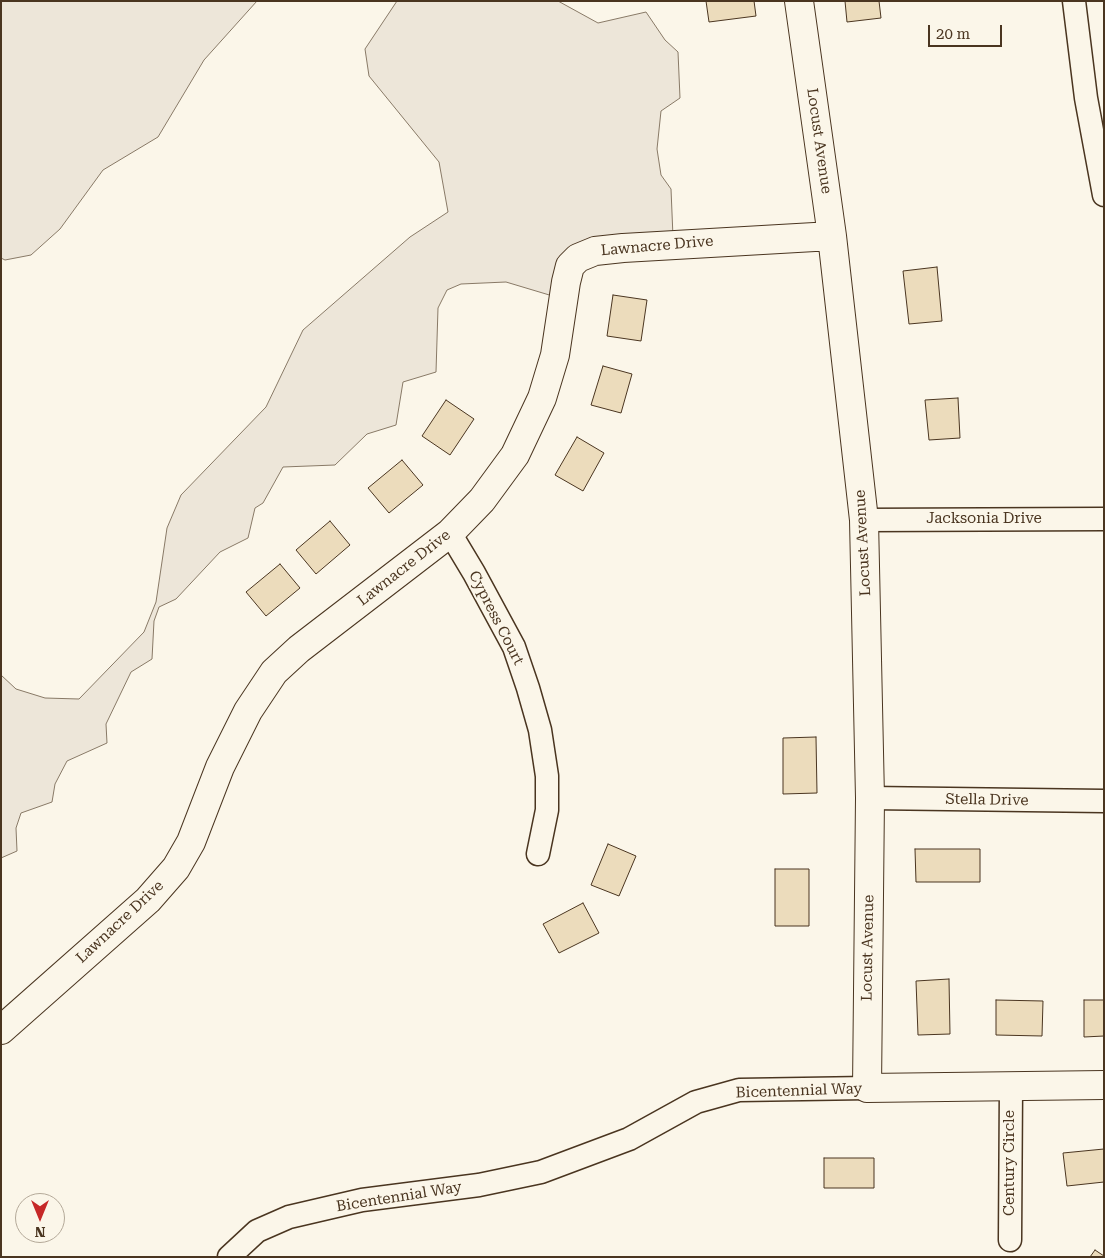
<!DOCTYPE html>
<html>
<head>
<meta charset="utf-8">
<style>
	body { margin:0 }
	#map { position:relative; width:1105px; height:1258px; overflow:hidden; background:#fbf6e9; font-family:"Roboto Serif",serif }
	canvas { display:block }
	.frame { position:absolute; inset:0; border:2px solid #4a3520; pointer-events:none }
	.north { position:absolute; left:15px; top:1193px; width:50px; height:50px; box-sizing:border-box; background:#fbf6e9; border:1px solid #b4a999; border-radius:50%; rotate:180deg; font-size:14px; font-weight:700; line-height:20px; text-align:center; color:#4a3520 }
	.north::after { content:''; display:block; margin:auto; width:18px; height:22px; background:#c62828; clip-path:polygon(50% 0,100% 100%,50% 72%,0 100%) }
	.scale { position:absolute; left:928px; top:25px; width:74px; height:22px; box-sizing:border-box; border:2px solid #4a3520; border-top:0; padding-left:6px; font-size:15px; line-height:18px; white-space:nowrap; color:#4a3520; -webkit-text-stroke:4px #fbf6e9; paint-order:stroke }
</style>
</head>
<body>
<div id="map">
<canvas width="1105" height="1258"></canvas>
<div class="frame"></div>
<div class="north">N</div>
<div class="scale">20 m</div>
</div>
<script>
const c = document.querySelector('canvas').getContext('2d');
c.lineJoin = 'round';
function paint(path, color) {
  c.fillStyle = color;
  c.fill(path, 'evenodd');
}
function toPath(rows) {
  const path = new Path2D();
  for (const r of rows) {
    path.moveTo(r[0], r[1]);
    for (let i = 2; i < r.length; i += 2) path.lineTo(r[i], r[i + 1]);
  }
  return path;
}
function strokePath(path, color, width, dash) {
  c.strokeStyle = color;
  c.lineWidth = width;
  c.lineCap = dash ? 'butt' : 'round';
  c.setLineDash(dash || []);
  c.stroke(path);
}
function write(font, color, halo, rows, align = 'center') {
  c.font = font + ' "Roboto Serif",serif';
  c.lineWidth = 4;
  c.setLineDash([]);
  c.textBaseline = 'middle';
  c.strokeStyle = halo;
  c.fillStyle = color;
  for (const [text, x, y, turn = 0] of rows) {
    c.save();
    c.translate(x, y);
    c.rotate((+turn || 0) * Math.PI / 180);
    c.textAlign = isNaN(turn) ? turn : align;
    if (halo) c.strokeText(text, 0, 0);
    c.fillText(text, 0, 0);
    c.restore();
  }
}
const green = toPath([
	[1,1,257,1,204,60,158,137,103,170,60,229,31,255,5,260,1,258,1,1],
	[397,1,558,1,598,23,646,12,665,40,678,52,680,98,661,111,657,149,661,175,671,189,673,237,611,245,556,297,506,282,461,284,447,290,438,308,436,372,403,382,396,425,367,434,335,465,283,467,263,503,255,508,248,538,220,552,176,599,159,607,154,621,152,659,131,672,106,724,107,743,67,761,55,784,52,802,21,813,16,828,17,851,1,858,1,675,16,689,45,698,79,699,144,632,156,602,167,528,181,495,266,407,303,330,410,237,448,212,439,162,369,76,365,49,397,1]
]);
const building = toPath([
	[706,1,754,1,756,16,709,22,706,1],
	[845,1,879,1,881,18,847,22,845,1],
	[937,267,942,321,909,324,903,271,937,267],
	[613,295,647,300,641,341,607,336,613,295],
	[603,366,632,374,621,413,591,405,603,366],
	[958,398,960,438,929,440,925,400,958,398],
	[446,400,474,419,450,455,422,436,446,400],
	[577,437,604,453,583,491,555,475,577,437],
	[402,460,423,485,389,513,368,488,402,460],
	[330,521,350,545,316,574,296,550,330,521],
	[280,564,300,588,266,616,246,592,280,564],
	[816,737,817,793,783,794,783,738,816,737],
	[608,844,636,856,619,896,591,885,608,844],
	[915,849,980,849,980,882,916,882,915,849],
	[775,869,809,869,809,926,775,926,775,869],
	[583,903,599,933,559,953,543,924,583,903],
	[949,979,950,1034,918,1035,916,981,949,979],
	[996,1000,1043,1001,1042,1036,996,1035,996,1000],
	[1084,1000,1104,1000,1104,1036,1084,1037,1084,1000],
	[1104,1149,1104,1182,1067,1186,1063,1153,1104,1149],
	[824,1158,874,1158,874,1188,824,1188,824,1158],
	[1095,1250,1104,1256,1104,1257,1090,1257,1095,1250]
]);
const minor = toPath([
	[1074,1,1086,98,1104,195],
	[864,520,1104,519],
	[450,533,474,573,514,647,528,688,540,730,547,776,547,810,538,854],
	[870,798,1104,801],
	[1010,1240,1011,1086],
	[229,1257,257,1231,289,1217,362,1200,479,1185,541,1172,629,1139,696,1102,739,1090,867,1088]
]);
const tertiary = toPath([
	[799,1,832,236,864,520,870,798,867,1088,1104,1085],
	[1,1030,148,900,176,868,191,842,220,767,248,711,274,672,299,649,450,533,482,500,515,455,542,398,555,355,566,282,570,266,578,258,595,251,623,248,832,236]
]);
const streetNames = [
	["Locust Avenue",819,141,82],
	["Lawnacre Drive",657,246,-5],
	["Jacksonia Drive",984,519],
	["Locust Avenue",863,543,-93],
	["Lawnacre Drive",404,568,-38],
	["Cypress Court",496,618,63],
	["Stella Drive",987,800,1],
	["Lawnacre Drive",120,922,-43],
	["Locust Avenue",868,948,-89],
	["Bicentennial Way",799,1091,-2],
	["Century Circle",1010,1163,-90],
	["Bicentennial Way",399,1197,-9]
];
paint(green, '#ede6d9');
strokePath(green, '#887966', 1);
paint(building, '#ecdcbc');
strokePath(building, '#4a3520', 1);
strokePath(minor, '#4a3520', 25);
strokePath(tertiary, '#4a3520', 30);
strokePath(minor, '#fbf6e9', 22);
strokePath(tertiary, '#fbf6e9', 28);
write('15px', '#4a3520', '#fbf6e9', streetNames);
</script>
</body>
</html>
